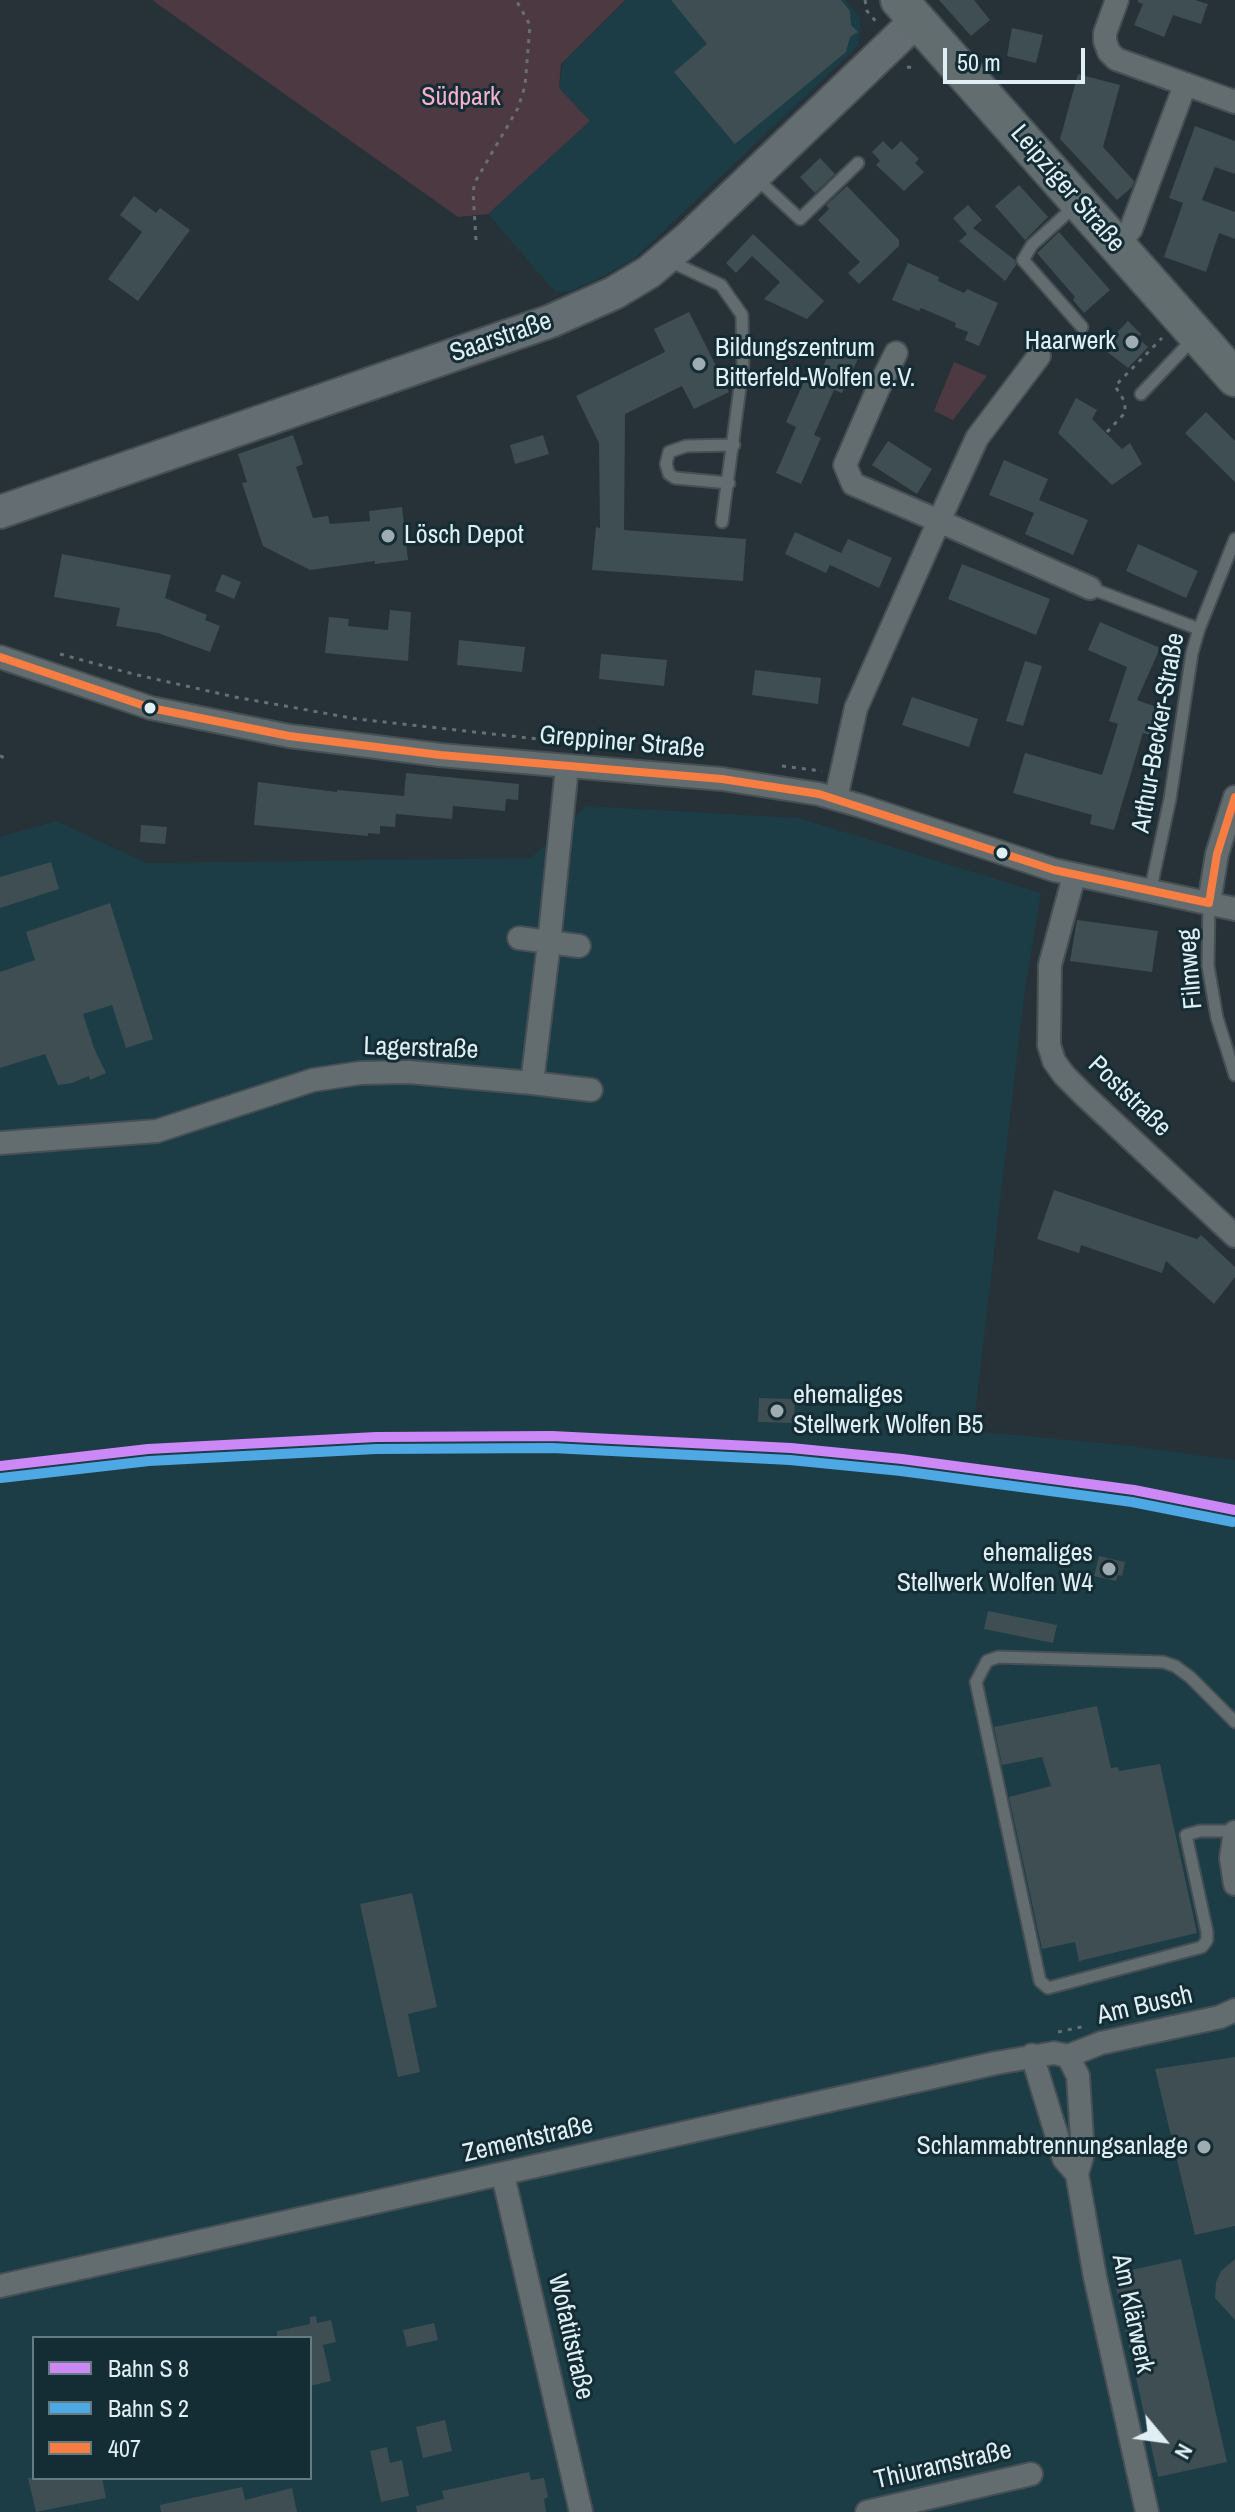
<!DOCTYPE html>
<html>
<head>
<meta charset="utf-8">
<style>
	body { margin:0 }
	#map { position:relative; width:1235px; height:2512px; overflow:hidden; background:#263237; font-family:"Archivo Narrow",sans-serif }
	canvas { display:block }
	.legend { position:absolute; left:32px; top:2336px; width:280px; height:144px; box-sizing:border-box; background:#142c34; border:2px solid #667a81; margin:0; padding:10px 14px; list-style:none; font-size:24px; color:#e0eff4 }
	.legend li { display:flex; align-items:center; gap:16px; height:40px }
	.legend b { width:40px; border:2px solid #667a81 }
	.north { position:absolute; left:1123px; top:2400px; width:80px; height:80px; -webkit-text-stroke:6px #142c34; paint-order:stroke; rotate:119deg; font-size:22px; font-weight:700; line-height:32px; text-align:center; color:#e0eff4 }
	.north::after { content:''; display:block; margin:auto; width:28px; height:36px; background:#e0eff4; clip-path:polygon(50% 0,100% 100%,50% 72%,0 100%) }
	.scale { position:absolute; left:943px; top:48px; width:142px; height:36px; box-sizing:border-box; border:4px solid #e0eff4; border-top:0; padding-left:10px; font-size:24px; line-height:28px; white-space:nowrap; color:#e0eff4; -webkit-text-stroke:6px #142c34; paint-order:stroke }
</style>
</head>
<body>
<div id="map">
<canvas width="1235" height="2512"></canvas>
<ul class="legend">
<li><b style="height:10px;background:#cb88f6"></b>Bahn S 8</li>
<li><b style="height:10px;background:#4ea8e3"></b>Bahn S 2</li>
<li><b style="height:10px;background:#f77d43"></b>407</li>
</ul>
<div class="north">N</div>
<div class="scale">50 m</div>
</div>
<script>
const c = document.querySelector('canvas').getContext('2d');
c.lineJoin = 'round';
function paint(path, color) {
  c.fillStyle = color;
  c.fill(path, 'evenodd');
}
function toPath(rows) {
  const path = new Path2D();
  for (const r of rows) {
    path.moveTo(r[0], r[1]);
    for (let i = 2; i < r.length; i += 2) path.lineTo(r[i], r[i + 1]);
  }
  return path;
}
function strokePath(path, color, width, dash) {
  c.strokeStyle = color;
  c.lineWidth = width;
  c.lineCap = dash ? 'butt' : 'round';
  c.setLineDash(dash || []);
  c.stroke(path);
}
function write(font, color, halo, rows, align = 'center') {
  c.font = font + ' "Archivo Narrow",sans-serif';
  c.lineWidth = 6;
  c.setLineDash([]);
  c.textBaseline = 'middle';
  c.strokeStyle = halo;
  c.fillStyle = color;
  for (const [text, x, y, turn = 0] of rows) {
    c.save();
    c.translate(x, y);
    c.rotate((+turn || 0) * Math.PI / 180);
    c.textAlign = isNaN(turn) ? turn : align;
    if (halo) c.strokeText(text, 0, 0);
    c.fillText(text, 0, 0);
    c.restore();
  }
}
const built = toPath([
	[626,0,846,0,861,19,859,45,634,259,604,276,571,291,555,292,488,214,590,121,559,88,563,62],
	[586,806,799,818,1041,893,1025,989,973,1431,1124,1445,1235,1460,1235,2512,0,2512,0,837,56,821,147,863,531,858],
	[34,2338,310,2338,310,2478,34,2478]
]);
const green = toPath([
	[152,0,625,0,561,64,559,88,590,121,488,214,458,217],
	[954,362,987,376,953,420,934,411]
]);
const building = toPath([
	[671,0,841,0,850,11,851,25,858,32,850,37,846,52,735,144,674,72,707,44],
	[939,0,974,0,990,20,971,36],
	[1138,0,1195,0,1208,4,1201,24,1173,15,1164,37,1134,25,1143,4,1138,2],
	[1012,28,1043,35,1036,63,1007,56],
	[1078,74,1120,85,1103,147,1134,181,1132,187,1117,200,1060,139],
	[1195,126,1235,141,1235,174,1215,167,1202,200,1235,212,1235,239,1219,233,1206,272,1164,257,1183,203,1169,198],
	[883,141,892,150,901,141,919,159,915,163,924,172,904,191,876,165,880,161,872,152],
	[820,158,835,174,815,193,800,177],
	[1019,185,1048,217,1025,240,995,206],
	[847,186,899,240,899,246,859,284,848,273,860,262,818,220,829,209,826,205],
	[134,196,156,213,160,208,190,230,138,301,108,279,142,232,120,215],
	[968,205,982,220,973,228,1015,260,1016,265,1005,281,959,241,967,234,953,218],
	[1059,232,1110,290,1084,313,1073,300,1075,297,1037,253],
	[753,234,824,301,807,319,764,299,780,282,752,256,736,273,726,263],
	[908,263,939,277,938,281,964,293,967,289,998,303,979,346,965,340,968,332,955,327,956,323,921,308,919,311,892,300],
	[689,312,729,392,694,409,682,386,625,414,624,530,746,539,743,581,592,570,596,527,600,528,599,443,576,396,665,352,654,329],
	[1128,321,1141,334,1138,338,1148,347,1128,368,1102,348],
	[836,338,862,350,842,393,834,390,814,435,821,438,801,484,776,473,796,427,786,422,806,377,816,382],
	[1076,398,1097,410,1092,419,1122,449,1130,443,1142,464,1112,485,1058,433],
	[1206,412,1235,441,1235,482,1185,433],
	[293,435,303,464,296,467,313,518,328,516,330,524,370,521,369,511,402,507,408,560,375,564,375,561,310,570,263,546,242,483,247,482,238,454],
	[543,435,549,454,515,464,510,445],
	[888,441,932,469,917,494,872,465],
	[1004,460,1048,479,1039,500,1088,520,1073,555,1025,534,1034,513,989,495],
	[795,532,841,553,848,539,892,558,879,588,830,565,826,573,785,554],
	[1138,544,1198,571,1186,598,1126,571],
	[62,554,171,575,165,598,207,615,205,620,220,626,210,652,158,633,116,626,120,608,54,597],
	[962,564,1050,599,1036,635,948,599],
	[222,574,241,582,234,599,215,591],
	[390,610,411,612,408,661,325,653,329,617,349,619,348,626,388,630],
	[1100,622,1160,648,1137,700,1159,708,1150,735,1143,733,1114,830,1090,824,1092,815,1013,793,1025,753,1102,775,1118,724,1109,721,1127,667,1088,650],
	[459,640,525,647,522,672,457,665],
	[601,654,667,660,664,686,599,679],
	[1025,661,1042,666,1023,726,1006,721],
	[755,670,821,678,818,704,752,695],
	[912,697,978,719,969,747,902,725],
	[406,773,519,784,518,800,506,799,505,811,453,806,452,819,396,814,395,827,380,826,380,834,368,833,368,836,254,825,258,782,337,792,337,790,404,796],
	[141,825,167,827,165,844,140,842],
	[51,862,59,889,0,908,0,877],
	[110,903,153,1039,126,1048,112,1005,83,1014,94,1048,106,1073,90,1080,89,1076,72,1083,58,1085,45,1054,0,1068,0,972,35,960,26,932],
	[1077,920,1158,931,1152,972,1070,961],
	[1054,1190,1197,1239,1201,1235,1235,1267,1235,1277,1214,1304,1166,1261,1162,1273,1081,1245,1079,1253,1037,1239],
	[759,1398,795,1399,794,1423,758,1422],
	[1099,1556,1125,1562,1122,1576,1118,1575,1116,1581,1094,1576],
	[988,1611,1057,1625,1053,1643,984,1629],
	[1097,1706,1111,1768,1118,1767,1119,1771,1160,1764,1197,1933,1079,1961,1075,1942,1042,1949,1009,1797,1051,1786,1042,1757,1002,1765,994,1727],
	[412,1893,437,2007,408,2014,420,2072,398,2077,360,1904],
	[1235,2057,1235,2226,1195,2235,1155,2069],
	[1181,2259,1227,2462,1158,2477,1113,2274],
	[1235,2259,1235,2320,1215,2298,1216,2282,1221,2271],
	[316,2316,317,2323,331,2320,336,2342,323,2345,331,2381,310,2386,310,2338,277,2338,277,2331,310,2324,310,2317],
	[434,2323,438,2340,407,2347,403,2330],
	[445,2420,452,2451,423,2458,416,2427],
	[387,2447,390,2463,402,2460,409,2496,381,2502,370,2451],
	[529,2472,531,2480,544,2478,548,2497,544,2499,546,2512,417,2512,416,2506,444,2499,442,2491],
	[28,2478,102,2478,106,2498,36,2512],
	[242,2487,245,2500,292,2488,297,2512,161,2512,160,2505]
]);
const path = toPath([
	[865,0,867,11,878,24],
	[907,67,917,68],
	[476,240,473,192,475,182,518,108,525,86,530,25,516,0],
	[1107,432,1125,413,1125,402,1115,386,1162,338],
	[60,654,133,674,235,697,357,719,619,748],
	[0,756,5,758],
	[782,766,822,771],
	[1058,2032,1086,2026]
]);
const lane = toPath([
	[757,179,800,219,858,163],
	[1075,206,1032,245,1023,260,1082,327],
	[670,256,680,266,721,285,742,315,743,365,722,522],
	[1141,394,1193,339],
	[729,483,675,478,669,474,666,464,669,452,686,446,734,445],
	[1090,588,1199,629],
	[1150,892,1170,799,1192,653,1199,629,1235,539],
	[1209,903,1208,966,1217,1018,1235,1075],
	[1235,1722,1190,1677,1175,1666,1163,1662,998,1657,987,1661,976,1682,1040,1981,1048,1988,1202,1947,1207,1940,1207,1932,1186,1835,1200,1831,1235,1831]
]);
const street = toPath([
	[1117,0,1105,33,1105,41,1109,52,1116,59,1235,102],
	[1116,246,1131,229,1185,85],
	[896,353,878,389,845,465,853,484,939,521,977,438,1039,356],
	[0,657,151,708,289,736,440,755,722,779,819,794,861,806,1054,870,1235,909],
	[836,798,856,708,939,521,1090,588],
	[1074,876,1050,965,1049,1045,1054,1061,1064,1075,1084,1095,1235,1236],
	[1209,903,1217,854,1235,797],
	[519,938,579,946],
	[532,1083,591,1090],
	[0,1143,157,1131,313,1080,360,1073,409,1072,532,1083,549,943,567,767],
	[1235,1832,1231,1858,1235,1884],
	[1032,2055,1064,2159,1077,2174],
	[1068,2056,1078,2076,1083,2153,1077,2174,1095,2277,1147,2512],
	[1068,2056,1101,2043,1220,2017,1235,2010],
	[503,2175,581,2512],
	[0,2286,996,2063,1054,2053,1068,2056],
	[867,2512,1031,2474]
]);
const secondary = toPath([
	[0,512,551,321,614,293,649,272,689,238,917,20]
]);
const primary = toPath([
	[899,0,1235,378]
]);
const bus1 = toPath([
	[0,657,151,708,289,736,440,755,722,779,819,794,1054,870,1209,903],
	[1209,903,1217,854,1235,797]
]);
const rail1 = toPath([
	[0,1466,148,1449,376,1437,552,1436,791,1448,902,1459,1134,1490,1235,1510]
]);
const rail2 = toPath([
	[1,1478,149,1461,376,1449,552,1448,790,1460,901,1471,1132,1502,1233,1522]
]);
const markers = [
	[1132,342,8,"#9fadb2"],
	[699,364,8,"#9fadb2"],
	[388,536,8,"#9fadb2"],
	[150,708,7,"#e0eff4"],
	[1002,853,7,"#e0eff4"],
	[777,1411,8,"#9fadb2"],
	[1109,1569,8,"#9fadb2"],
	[1204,2147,8,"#9fadb2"]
];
const parkNames = [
	["Südpark",461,98]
];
const streetNames = [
	["Leipziger Straße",1067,189,49],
	["Saarstraße",501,338,-19],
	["Arthur-Becker-Straße",1159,733,-80],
	["Greppiner Straße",622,743,5],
	["Filmweg",1191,969,-95],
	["Lagerstraße",421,1049,2],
	["Poststraße",1129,1097,44],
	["Am Busch",1145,2006,-13],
	["Zementstraße",528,2140,-13],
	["Am Klärwerk",1132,2314,78],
	["Wofatitstraße",570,2337,77],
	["Thiuramstraße",943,2466,-13]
];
const poiNames = [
	["Haarwerk",1116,342],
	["Bildungszentrum",715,349,"left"],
	["Bitterfeld-Wolfen e.V.",715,379,"left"],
	["Lösch Depot",404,536,"left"],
	["ehemaliges",793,1396,"left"],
	["Stellwerk Wolfen B5",793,1426,"left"],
	["ehemaliges",1093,1554],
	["Stellwerk Wolfen W4",1093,1584],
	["Schlammabtrennungsanlage",1188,2147]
];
paint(built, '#1c3c46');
paint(green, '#4d3942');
paint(building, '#3f4e53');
strokePath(lane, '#454f54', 15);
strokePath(street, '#454f54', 26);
strokePath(secondary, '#454f54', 36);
strokePath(primary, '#454f54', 40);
strokePath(path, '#676f73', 3, [4, 6]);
strokePath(lane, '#636c6f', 11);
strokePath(street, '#636c6f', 22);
strokePath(secondary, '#646e72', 32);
strokePath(primary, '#626d70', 36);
strokePath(bus1, '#f77d43', 8);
strokePath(rail1, '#cb88f6', 10);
strokePath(rail2, '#4ea8e3', 10);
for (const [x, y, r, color] of markers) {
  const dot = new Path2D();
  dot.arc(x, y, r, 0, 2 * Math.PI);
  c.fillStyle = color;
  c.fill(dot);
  strokePath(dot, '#142c34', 3);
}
write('26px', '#f6b0cb', '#142c34', parkNames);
write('26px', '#e0eff4', '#142c34', streetNames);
write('26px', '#e0eff4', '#142c34', poiNames, 'right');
</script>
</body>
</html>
